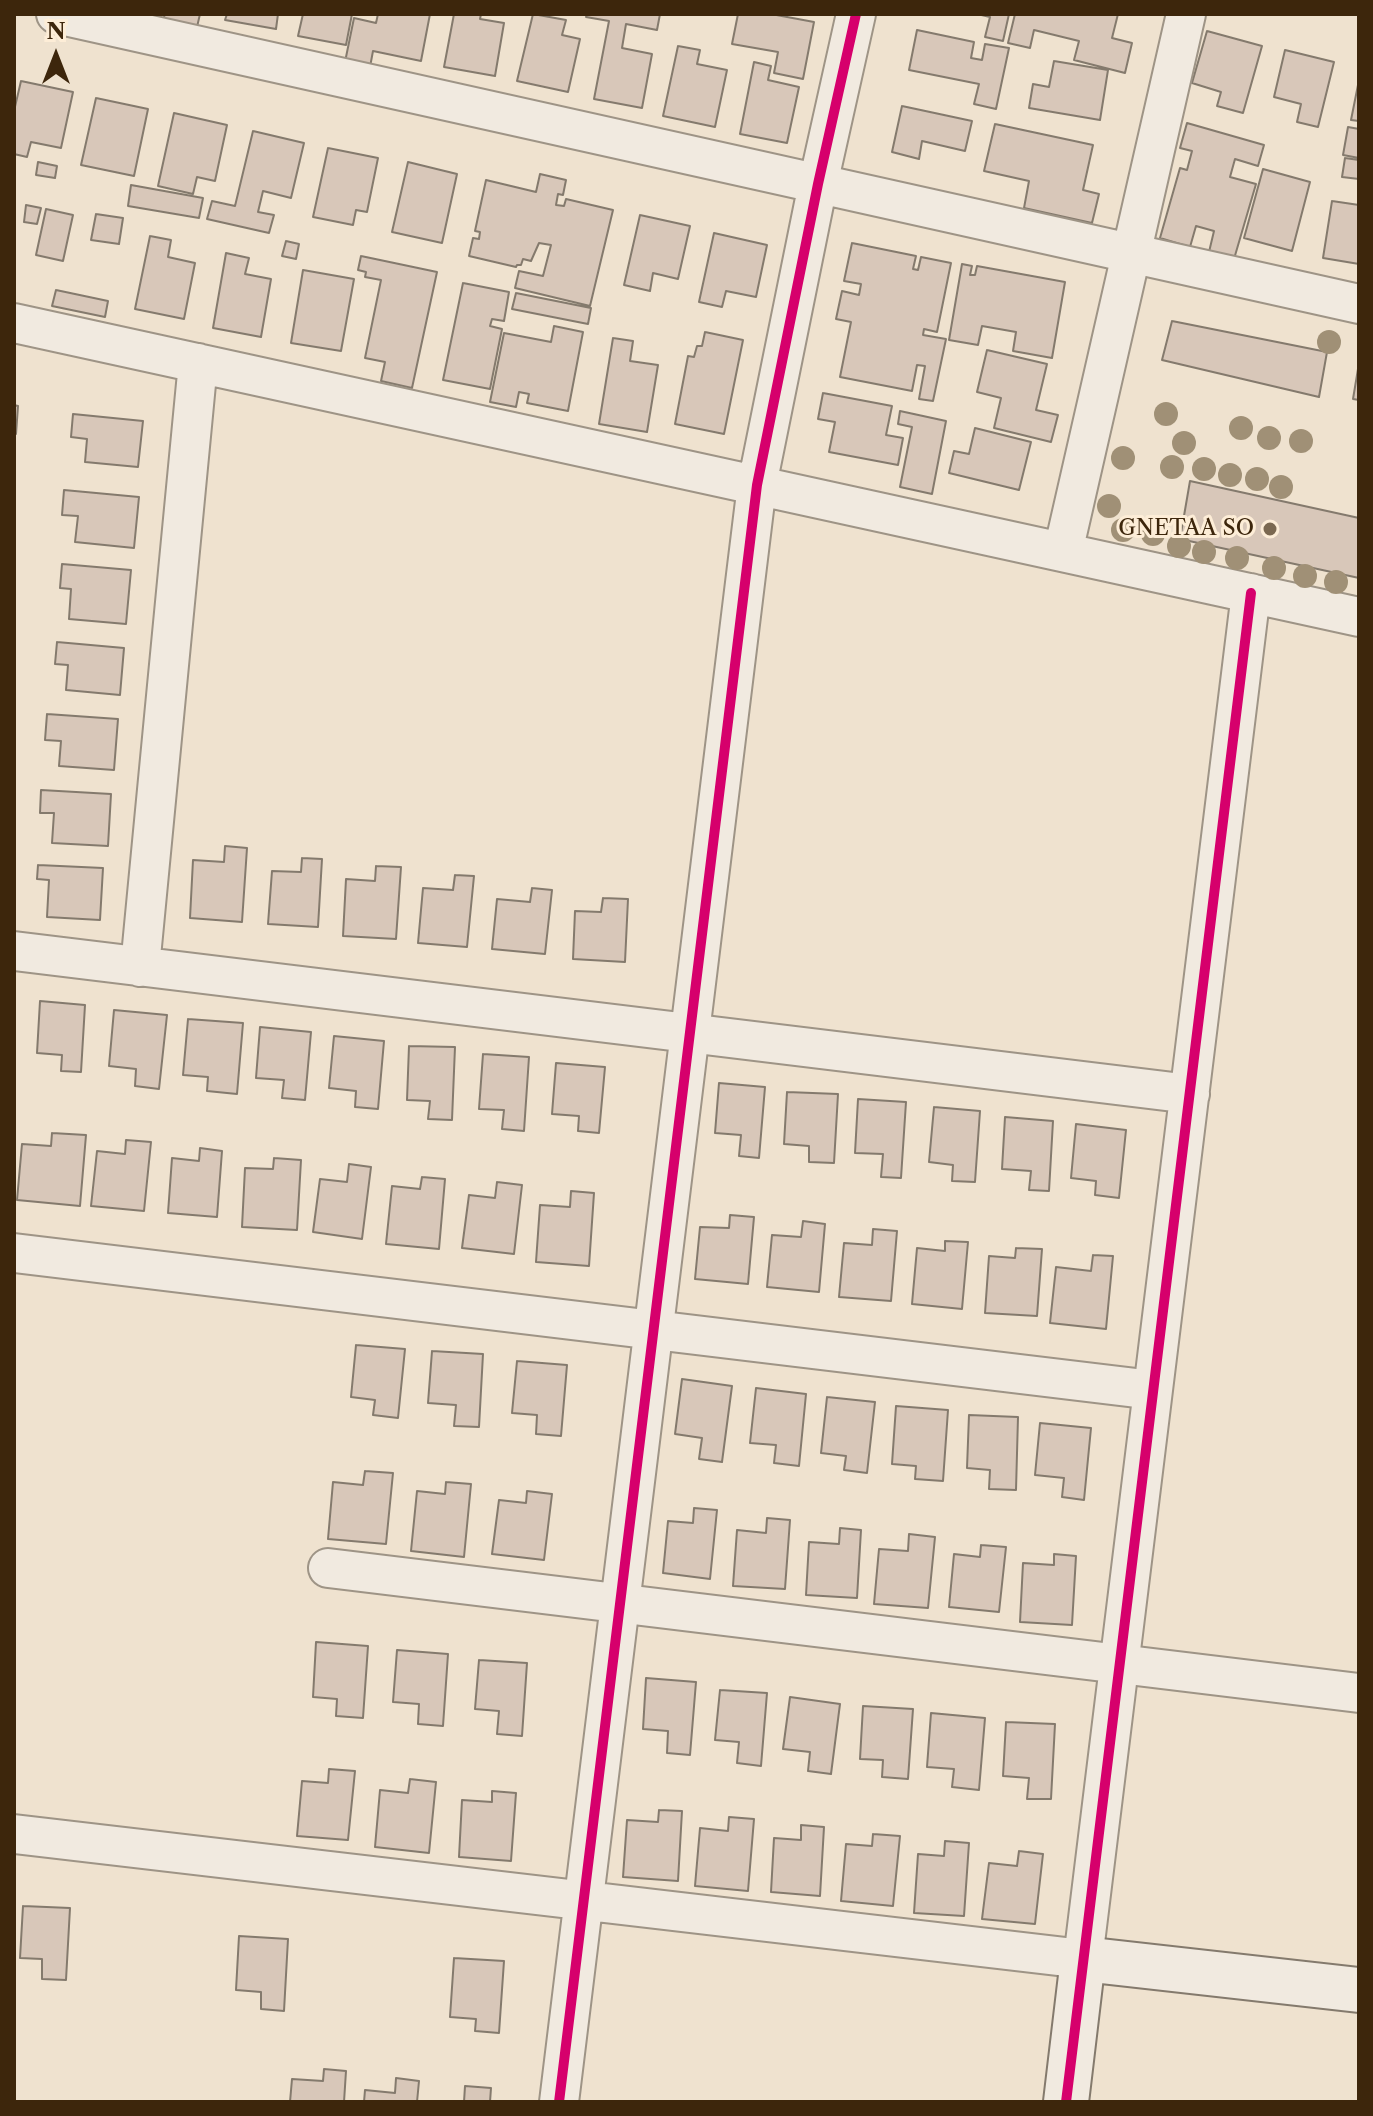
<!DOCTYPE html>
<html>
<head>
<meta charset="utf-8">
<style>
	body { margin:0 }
	#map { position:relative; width:1373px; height:2116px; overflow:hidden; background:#efe2cf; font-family:"Libre Caslon Text",serif }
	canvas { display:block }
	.frame { position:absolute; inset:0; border:16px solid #3d260c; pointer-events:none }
	.north { position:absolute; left:16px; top:16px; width:80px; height:80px; -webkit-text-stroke:6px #fdedd7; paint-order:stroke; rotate:0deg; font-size:22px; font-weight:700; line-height:32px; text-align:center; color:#3d260c }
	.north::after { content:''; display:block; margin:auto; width:28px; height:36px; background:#3d260c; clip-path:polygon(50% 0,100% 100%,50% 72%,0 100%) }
</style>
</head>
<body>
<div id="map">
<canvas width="1373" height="2116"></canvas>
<div class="frame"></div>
<div class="north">N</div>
</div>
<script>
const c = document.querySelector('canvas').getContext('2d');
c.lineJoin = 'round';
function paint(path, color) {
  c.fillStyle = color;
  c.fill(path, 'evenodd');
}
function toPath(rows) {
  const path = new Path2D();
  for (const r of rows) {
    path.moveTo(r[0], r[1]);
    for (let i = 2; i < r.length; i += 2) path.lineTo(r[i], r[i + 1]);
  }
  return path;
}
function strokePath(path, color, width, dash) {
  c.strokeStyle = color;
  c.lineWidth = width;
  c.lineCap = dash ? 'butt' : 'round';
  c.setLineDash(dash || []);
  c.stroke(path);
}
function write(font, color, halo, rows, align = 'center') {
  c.font = font + ' "Libre Caslon Text",serif';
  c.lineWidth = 6;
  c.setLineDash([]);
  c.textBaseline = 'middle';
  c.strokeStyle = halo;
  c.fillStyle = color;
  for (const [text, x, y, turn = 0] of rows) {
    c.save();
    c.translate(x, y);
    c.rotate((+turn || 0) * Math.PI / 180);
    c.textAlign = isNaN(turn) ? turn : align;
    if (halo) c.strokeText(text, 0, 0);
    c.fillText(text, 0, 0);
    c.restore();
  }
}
const building = toPath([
	[165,14,200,14,197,27,163,20,165,14],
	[227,14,278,14,276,29,225,20,227,14],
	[303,14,352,14,346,45,298,36,303,14],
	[378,14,430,14,421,61,373,51,370,67,345,62,354,18,376,23,378,14],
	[454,14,481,14,480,19,504,23,495,76,444,67,454,14],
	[533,14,566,20,562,35,580,39,568,92,517,81,533,14],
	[587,14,660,14,657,30,626,24,622,48,652,54,642,108,594,99,609,21,586,17,587,14],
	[738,14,771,14,814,22,803,79,774,73,778,52,732,44,738,14],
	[977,14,1009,14,1003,41,985,37,990,17,977,14],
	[1015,14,1118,14,1112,38,1132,43,1125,73,1074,60,1079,41,1034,30,1030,48,1008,43,1015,14],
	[917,30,974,42,971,58,982,60,985,44,1009,48,996,109,974,104,979,84,909,70,917,30],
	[1207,31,1262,46,1243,113,1217,106,1221,92,1192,83,1207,31],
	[678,46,700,50,697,64,727,70,715,127,663,116,678,46],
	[1285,50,1334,62,1318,127,1297,122,1301,104,1274,97,1285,50],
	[1054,61,1108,70,1100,120,1029,108,1033,84,1049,87,1054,61],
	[754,62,771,66,768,80,799,87,787,143,740,134,754,62],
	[1359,80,1359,121,1351,120,1359,80],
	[21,81,73,92,61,148,31,142,27,157,14,154,14,111,21,81],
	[96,98,148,109,134,176,81,165,96,98],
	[902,106,972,121,965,151,922,141,919,159,892,152,902,106],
	[174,113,227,125,215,181,197,177,193,194,158,186,174,113],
	[1187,123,1264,145,1258,166,1235,159,1230,177,1256,184,1234,259,1209,252,1214,231,1196,226,1190,247,1160,238,1180,168,1187,170,1192,151,1180,148,1187,123],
	[995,124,1093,145,1083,190,1099,194,1092,223,1024,208,1029,181,984,171,995,124],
	[1348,127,1359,129,1359,158,1343,155,1348,127],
	[253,131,304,143,291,198,263,191,258,212,274,215,269,233,207,219,212,201,235,206,253,131],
	[328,148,378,158,367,212,356,210,353,225,313,217,328,148],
	[1345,158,1359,160,1359,179,1342,177,1345,158],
	[38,162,57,166,55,178,36,175,38,162],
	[408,162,457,174,442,243,392,232,408,162],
	[1263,169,1310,182,1292,251,1244,238,1263,169],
	[540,174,566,180,563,195,558,194,556,205,564,206,566,199,613,210,590,306,515,288,519,271,543,276,551,245,539,243,531,261,523,259,521,265,517,265,516,267,469,256,473,238,479,239,480,232,475,231,486,180,536,192,540,174],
	[131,185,203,198,199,218,128,206,131,185],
	[1332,201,1359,205,1359,264,1323,258,1332,201],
	[26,205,41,208,37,224,24,222,26,205],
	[46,209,73,215,63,261,36,255,46,209],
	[96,214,123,218,119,244,91,240,96,214],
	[640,215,690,226,678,279,653,273,650,291,624,285,640,215],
	[714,233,767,245,756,297,726,291,722,307,699,302,714,233],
	[150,236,171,240,168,257,195,263,184,319,135,309,150,236],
	[286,241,299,244,296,259,282,256,286,241],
	[852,243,916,256,913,269,918,270,921,257,951,263,937,332,924,329,923,335,946,339,933,401,919,399,925,366,917,365,912,391,840,377,851,322,836,319,842,291,859,295,861,284,844,281,852,243],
	[226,253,249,258,245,274,271,279,261,337,213,328,226,253],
	[361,256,437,272,412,388,381,381,385,362,365,358,381,280,365,277,366,272,358,270,361,256],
	[962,264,972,266,970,275,975,275,977,266,1065,282,1052,358,1013,351,1016,332,982,326,978,345,949,340,962,264],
	[303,270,354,279,341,351,291,343,303,270],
	[463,283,509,292,504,321,492,319,490,326,502,329,490,389,443,380,463,283],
	[56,290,108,301,105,317,52,306,56,290],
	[516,293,591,308,588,324,512,309,516,293],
	[1172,321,1327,352,1319,397,1162,360,1172,321],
	[554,326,583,332,568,411,527,403,529,394,519,392,516,407,490,402,504,333,551,342,554,326],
	[705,332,743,340,724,434,675,424,688,356,694,357,697,346,702,346,705,332],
	[613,338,633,341,630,361,658,365,647,432,599,424,613,338],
	[987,350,1047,364,1036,410,1058,415,1051,442,994,428,1001,398,977,392,987,350],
	[1359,363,1359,400,1353,399,1359,363],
	[823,393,892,406,886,435,903,438,898,465,829,452,835,422,818,419,823,393],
	[14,405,18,406,16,434,14,434,14,405],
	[900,411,946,421,932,494,900,487,912,427,898,424,900,411],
	[73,414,143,421,138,467,85,462,87,439,71,437,73,414],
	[975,428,1031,442,1019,490,949,473,954,451,969,454,975,428],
	[1190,481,1359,518,1359,578,1180,539,1190,481],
	[64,490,139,497,134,548,75,542,78,516,62,515,64,490],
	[62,564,131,570,126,624,69,619,71,589,60,588,62,564],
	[57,642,124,648,120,695,66,690,68,665,55,664,57,642],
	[47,714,118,719,114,770,59,766,61,741,45,740,47,714],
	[41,790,111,794,108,846,52,843,54,813,40,813,41,790],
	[225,846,247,848,242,922,190,918,193,860,224,862,225,846],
	[302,858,322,859,318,927,268,924,272,871,301,872,302,858],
	[38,865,103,868,100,920,47,917,49,880,37,879,38,865],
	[376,866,401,867,396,939,343,936,346,879,375,881,376,866],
	[455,875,474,876,467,947,418,943,423,888,453,890,455,875],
	[532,888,552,890,545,954,492,949,497,899,530,902,532,888],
	[603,898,628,899,625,962,573,959,575,911,601,912,603,898],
	[40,1001,85,1005,81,1072,61,1071,62,1055,37,1053,40,1001],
	[114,1010,167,1015,159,1089,135,1086,136,1069,109,1066,114,1010],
	[188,1019,243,1023,237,1094,207,1091,208,1077,183,1075,188,1019],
	[260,1027,311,1032,305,1100,282,1098,284,1080,256,1078,260,1027],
	[334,1036,384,1041,378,1109,355,1107,356,1091,329,1088,334,1036],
	[409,1046,455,1047,452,1120,428,1119,430,1101,407,1100,409,1046],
	[483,1054,529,1057,524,1131,502,1129,504,1110,479,1109,483,1054],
	[556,1063,605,1067,599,1133,578,1131,579,1116,552,1114,556,1063],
	[719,1083,765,1087,759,1158,739,1156,741,1135,715,1133,719,1083],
	[787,1092,838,1094,834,1163,809,1162,809,1146,784,1144,787,1092],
	[858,1099,906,1102,901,1178,881,1177,883,1154,855,1153,858,1099],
	[934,1107,980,1111,975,1182,952,1181,953,1165,929,1162,934,1107],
	[1005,1117,1053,1121,1049,1191,1029,1190,1031,1171,1002,1169,1005,1117],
	[1076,1124,1126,1130,1119,1198,1095,1195,1096,1181,1071,1178,1076,1124],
	[52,1133,86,1135,80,1206,17,1200,22,1144,51,1146,52,1133],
	[126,1140,151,1142,144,1211,91,1206,97,1151,125,1154,126,1140],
	[200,1148,222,1151,217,1217,168,1213,172,1158,199,1161,200,1148],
	[274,1158,301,1160,297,1230,242,1227,245,1168,273,1169,274,1158],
	[349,1164,371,1167,362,1239,313,1232,320,1179,347,1182,349,1164],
	[422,1177,445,1179,439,1249,386,1244,392,1186,420,1189,422,1177],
	[497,1182,522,1185,514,1254,462,1248,469,1195,495,1198,497,1182],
	[571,1191,594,1193,589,1266,536,1262,540,1205,570,1207,571,1191],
	[730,1215,754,1217,748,1284,695,1279,700,1227,729,1228,730,1215],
	[803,1221,825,1224,819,1292,767,1287,772,1235,801,1237,803,1221],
	[873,1229,897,1231,891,1301,839,1297,844,1243,872,1245,873,1229],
	[945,1241,968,1242,962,1309,912,1304,917,1248,945,1251,945,1241],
	[1016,1248,1042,1249,1037,1316,985,1313,989,1256,1015,1258,1016,1248],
	[1093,1255,1113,1256,1106,1329,1050,1323,1056,1267,1091,1271,1093,1255],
	[356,1345,405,1349,398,1418,373,1415,375,1400,351,1397,356,1345],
	[432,1351,483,1354,479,1427,454,1426,456,1405,428,1403,432,1351],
	[517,1361,567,1365,561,1436,536,1434,537,1415,512,1413,517,1361],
	[682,1379,732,1386,722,1462,699,1459,702,1438,675,1434,682,1379],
	[756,1388,806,1394,799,1466,774,1463,776,1445,750,1443,756,1388],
	[827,1397,875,1402,867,1473,844,1470,846,1456,821,1453,827,1397],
	[896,1406,948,1410,943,1481,915,1479,916,1466,892,1464,896,1406],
	[969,1415,1018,1417,1016,1490,989,1489,990,1470,967,1468,969,1415],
	[1040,1423,1091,1428,1084,1500,1062,1497,1064,1478,1035,1475,1040,1423],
	[365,1471,393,1473,386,1544,328,1539,333,1482,363,1485,365,1471],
	[446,1482,471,1484,464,1557,411,1551,417,1491,445,1494,446,1482],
	[527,1491,552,1494,544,1560,492,1554,499,1500,526,1503,527,1491],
	[694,1508,717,1510,710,1579,663,1573,668,1521,693,1523,694,1508],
	[767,1518,790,1520,785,1589,733,1586,737,1530,766,1533,767,1518],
	[840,1528,861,1530,857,1598,806,1595,809,1542,839,1544,840,1528],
	[909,1534,935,1537,928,1608,874,1604,879,1549,908,1551,909,1534],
	[981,1545,1006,1547,999,1612,949,1607,954,1554,980,1557,981,1545],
	[1054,1554,1076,1556,1072,1625,1020,1622,1023,1563,1054,1565,1054,1554],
	[316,1642,368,1646,363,1718,336,1716,337,1699,313,1697,316,1642],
	[397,1650,448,1654,443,1726,418,1724,419,1704,393,1702,397,1650],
	[479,1660,527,1663,522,1736,497,1734,499,1711,475,1709,479,1660],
	[646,1678,696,1682,690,1755,667,1753,668,1731,643,1729,646,1678],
	[720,1690,767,1693,761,1766,737,1763,739,1742,715,1740,720,1690],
	[790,1697,840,1704,831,1774,808,1771,810,1752,783,1749,790,1697],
	[863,1706,913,1709,908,1779,882,1777,883,1760,860,1759,863,1706],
	[931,1713,985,1718,979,1790,952,1787,954,1769,927,1767,931,1713],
	[1006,1722,1055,1724,1051,1799,1027,1799,1029,1778,1003,1776,1006,1722],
	[329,1769,355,1771,348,1840,297,1836,302,1781,328,1783,329,1769],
	[410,1779,436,1782,429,1853,375,1847,380,1790,408,1793,410,1779],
	[492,1791,516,1793,511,1861,459,1857,462,1800,492,1802,492,1791],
	[659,1810,682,1811,678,1881,623,1877,627,1820,658,1822,659,1810],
	[729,1817,754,1819,748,1891,695,1886,700,1828,728,1831,729,1817],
	[801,1825,824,1827,820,1896,771,1892,774,1838,801,1840,801,1825],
	[873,1834,900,1836,893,1906,841,1901,846,1844,872,1846,873,1834],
	[945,1841,969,1843,964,1916,914,1913,918,1854,944,1856,945,1841],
	[1019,1851,1043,1854,1035,1924,982,1919,989,1863,1017,1866,1019,1851],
	[23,1906,70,1908,66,1980,42,1979,42,1959,20,1958,23,1906],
	[239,1936,288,1939,284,2011,261,2009,261,1992,236,1990,239,1936],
	[454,1958,504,1961,499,2033,475,2031,476,2019,450,2017,454,1958],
	[324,2069,346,2071,344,2102,290,2102,292,2079,323,2081,324,2069],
	[396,2078,419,2081,417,2102,364,2102,365,2090,395,2093,396,2078],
	[465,2086,491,2088,490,2102,464,2102,465,2086]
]);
const street = toPath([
	[56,14,1359,304],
	[14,323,1359,617],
	[1063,552,1186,14],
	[14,951,1190,1094],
	[140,967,198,363],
	[14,1253,1153,1390],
	[328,1568,1359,1693],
	[14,1834,1083,1959,1251,593],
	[559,2102,757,485,818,184,856,14]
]);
const secondary = toPath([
	[1066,2102,1083,1959,1359,1990]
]);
const cycleway = toPath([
	[559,2102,757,485,818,184,856,14],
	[1066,2102,1251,593]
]);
const trees = [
	[1329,342],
	[1166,414],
	[1241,428],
	[1269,438],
	[1301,441],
	[1184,443],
	[1123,458],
	[1172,467],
	[1204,469],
	[1230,475],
	[1257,479],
	[1281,487],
	[1109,506],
	[1123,530],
	[1153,534],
	[1179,546],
	[1204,552],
	[1237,558],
	[1274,568],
	[1305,576],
	[1336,582]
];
const markers = [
	[1270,529,8,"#7b6850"]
];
const poiNames = [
	["GNETAA SO",1254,529]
];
paint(building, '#d8c7b9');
strokePath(building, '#847a6d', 2);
strokePath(street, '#9e9486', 42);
strokePath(secondary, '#847a6d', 48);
strokePath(street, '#f1eae0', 38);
strokePath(secondary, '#f1eae0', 44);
strokePath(cycleway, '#d6006c', 10);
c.fillStyle = '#a09076';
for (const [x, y] of trees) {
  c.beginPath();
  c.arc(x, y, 12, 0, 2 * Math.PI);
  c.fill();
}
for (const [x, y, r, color] of markers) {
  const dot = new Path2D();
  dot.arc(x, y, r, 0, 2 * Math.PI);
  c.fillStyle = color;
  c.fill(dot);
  strokePath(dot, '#fdedd7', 3);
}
write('22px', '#3d260c', '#fdedd7', poiNames, 'right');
</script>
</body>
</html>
